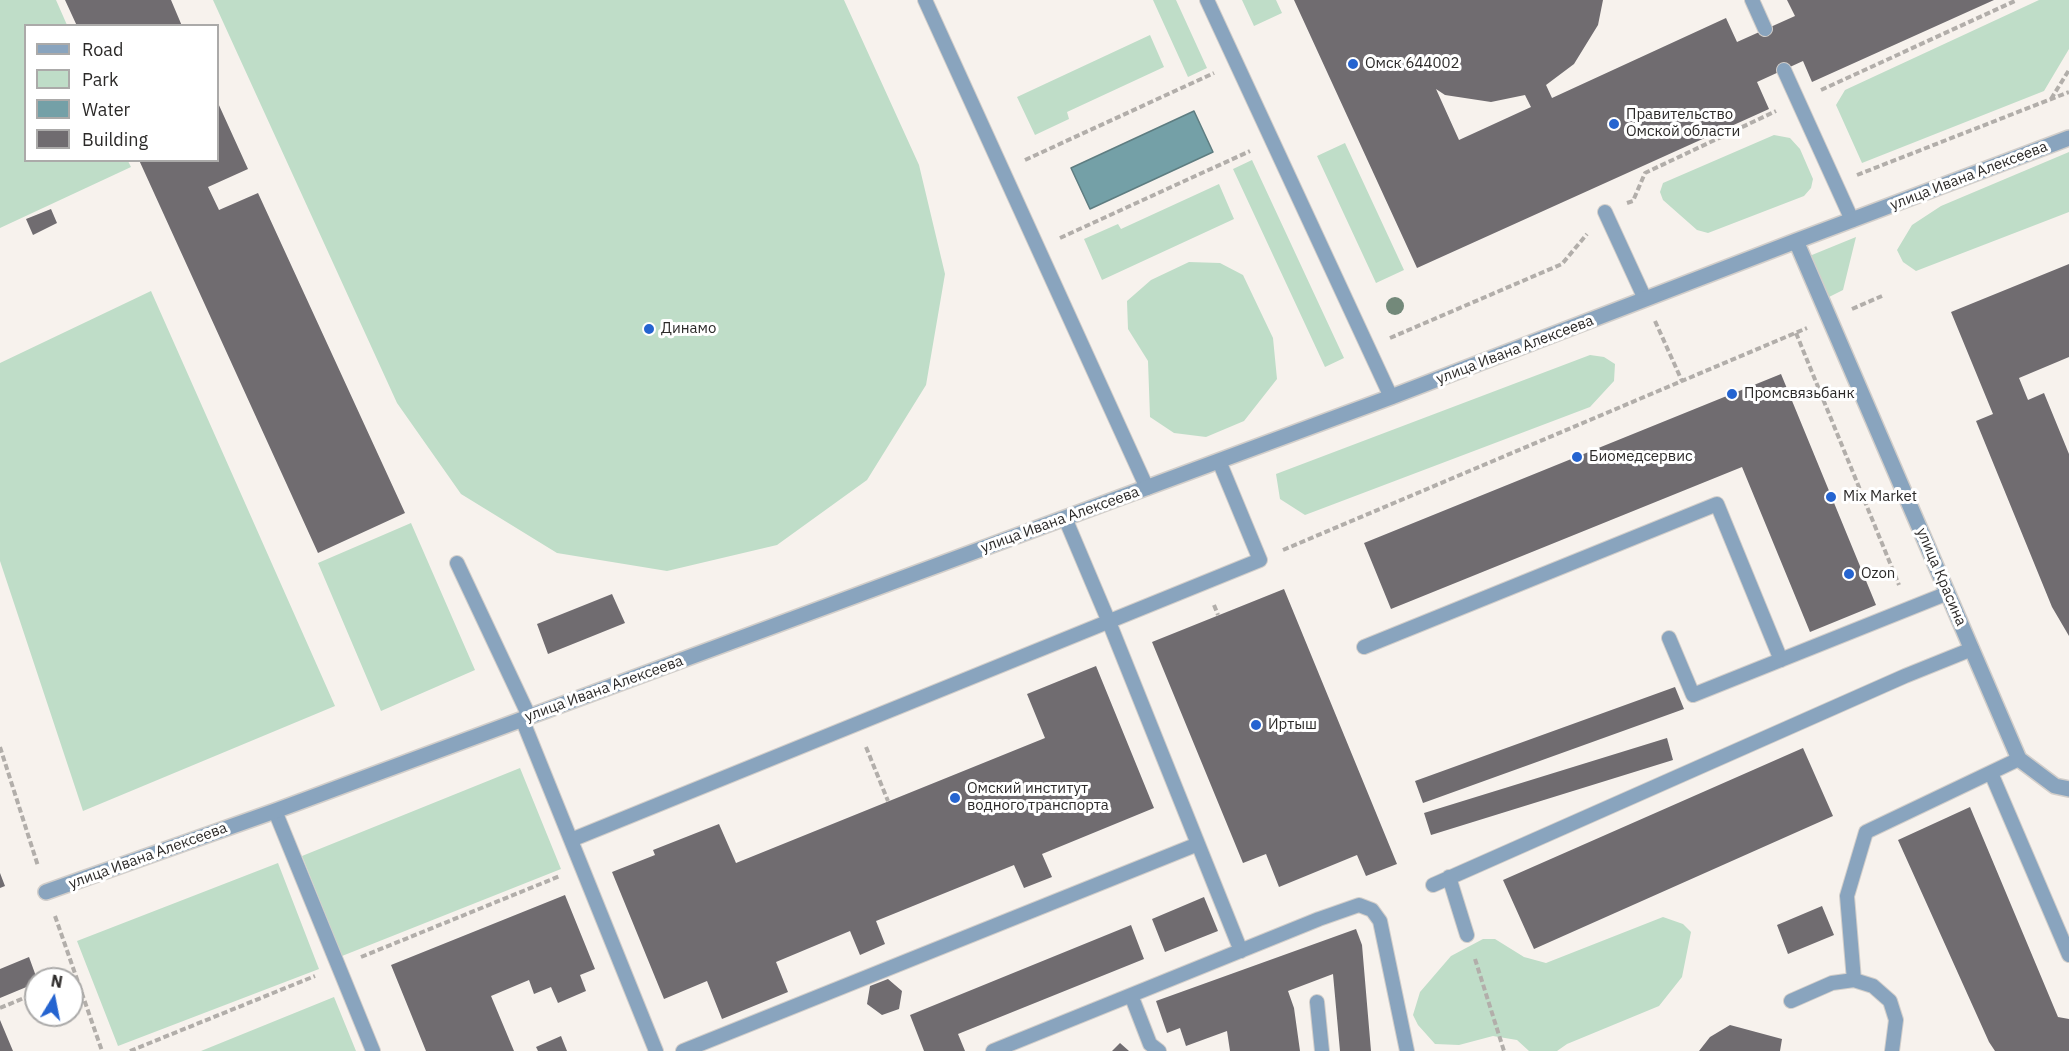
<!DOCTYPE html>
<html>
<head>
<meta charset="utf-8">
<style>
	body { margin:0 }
	#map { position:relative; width:2069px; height:1051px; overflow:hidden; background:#f7f2ed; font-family:"IBM Plex Sans",sans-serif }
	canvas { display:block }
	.legend { position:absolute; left:24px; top:24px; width:195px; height:138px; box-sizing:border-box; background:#fff; border:2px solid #abaaa9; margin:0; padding:8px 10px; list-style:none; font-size:18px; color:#2c2a29 }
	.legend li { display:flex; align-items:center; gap:12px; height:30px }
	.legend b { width:30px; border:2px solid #abaaa9 }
	.north { position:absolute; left:24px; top:967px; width:60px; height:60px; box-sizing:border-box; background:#fff; border:2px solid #abaaa9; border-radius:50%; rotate:10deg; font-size:16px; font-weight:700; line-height:24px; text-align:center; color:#2c2a29 }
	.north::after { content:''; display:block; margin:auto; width:21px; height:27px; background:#2564d0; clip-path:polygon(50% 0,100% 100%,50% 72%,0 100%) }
</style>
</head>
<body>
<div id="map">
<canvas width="2069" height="1051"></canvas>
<ul class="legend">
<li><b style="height:8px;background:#89a4be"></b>Road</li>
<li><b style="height:16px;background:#bfddc8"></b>Park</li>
<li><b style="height:16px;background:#74a0a7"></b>Water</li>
<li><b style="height:16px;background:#706c70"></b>Building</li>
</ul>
<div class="north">N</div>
</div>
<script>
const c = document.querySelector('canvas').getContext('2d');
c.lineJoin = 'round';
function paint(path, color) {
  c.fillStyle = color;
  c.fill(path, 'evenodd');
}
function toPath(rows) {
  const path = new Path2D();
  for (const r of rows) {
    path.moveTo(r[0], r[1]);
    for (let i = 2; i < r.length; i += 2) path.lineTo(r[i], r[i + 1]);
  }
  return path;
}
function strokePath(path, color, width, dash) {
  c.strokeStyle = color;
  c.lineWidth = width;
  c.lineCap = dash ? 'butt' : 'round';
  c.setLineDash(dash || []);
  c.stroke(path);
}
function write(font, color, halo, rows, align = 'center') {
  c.font = font + ' "IBM Plex Sans",sans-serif';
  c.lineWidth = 6;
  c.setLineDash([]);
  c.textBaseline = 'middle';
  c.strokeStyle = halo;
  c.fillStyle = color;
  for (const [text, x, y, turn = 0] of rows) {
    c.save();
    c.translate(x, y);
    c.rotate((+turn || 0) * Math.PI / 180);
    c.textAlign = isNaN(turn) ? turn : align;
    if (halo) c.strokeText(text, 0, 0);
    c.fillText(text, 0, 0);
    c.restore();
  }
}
const green = toPath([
	[0,0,56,0,67,25,26,26,26,160,128,161,131,167,0,228],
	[213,0,844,0,919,165,945,274,926,385,867,480,777,545,667,571,557,553,461,494,397,403],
	[1153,0,1176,0,1207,68,1188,77],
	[1242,0,1276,0,1282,13,1254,26],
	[2039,0,2069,0,2069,49,2044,91,1862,163,1836,105,1845,90],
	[1150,35,1164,67,1067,112,1069,119,1035,135,1017,97],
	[1774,135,1790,138,1800,149,1813,179,1811,188,1804,196,1708,233,1697,230,1663,200,1660,192,1663,183],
	[1345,143,1404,270,1376,283,1317,156],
	[2069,152,2069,212,1916,271,1903,262,1897,250,1912,225,1941,206],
	[1252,160,1344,358,1325,367,1233,169],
	[1219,184,1234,219,1102,280,1084,239,1118,224,1121,229],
	[1856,237,1843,290,1825,299,1807,257],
	[1189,262,1220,263,1243,275,1273,338,1277,379,1244,421,1206,437,1174,433,1150,417,1148,361,1128,329,1127,301,1151,280],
	[151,291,335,706,83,811,0,561,0,363],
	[1590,355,1604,357,1615,364,1614,381,1590,407,1305,515,1280,499,1276,474],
	[411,523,475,670,381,711,318,563],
	[520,768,561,869,342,956,302,856],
	[278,863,319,969,118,1046,77,941],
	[1663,917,1683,924,1691,932,1682,977,1659,1006,1567,1044,1557,1051,1529,1051,1517,1040,1493,1036,1459,1045,1435,1044,1418,1025,1413,1015,1420,992,1451,956,1483,939,1495,939,1524,957,1546,963],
	[334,997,356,1051,201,1051]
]);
const water = toPath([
	[1194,111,1213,152,1090,209,1071,168,1194,111]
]);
const building = toPath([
	[65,0,171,0,182,26,77,26],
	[1294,0,1603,0,1598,25,1574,64,1546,85,1552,98,1726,18,1737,42,1795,16,1787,0,1994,0,1812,82,1803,61,1757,82,1769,109,1417,268],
	[1436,89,1445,95,1491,102,1525,95,1531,107,1459,140],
	[218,103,248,169,208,187,219,210,258,193,405,513,318,553,139,160,218,160],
	[51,209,57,223,33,235,26,219],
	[2069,264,2069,357,2019,378,2028,400,2044,393,2069,454,2069,636,2052,607,1976,421,1993,414,1951,312],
	[1781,374,1876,605,1810,632,1742,467,1391,609,1364,543],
	[1284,589,1397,864,1366,876,1357,855,1279,887,1266,854,1243,863,1152,642],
	[612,594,625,623,548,654,537,624],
	[1096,666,1154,808,1042,854,1052,877,1024,888,1014,865,876,921,885,944,860,955,850,931,776,962,788,992,722,1019,707,981,664,999,612,872,655,855,653,850,719,824,736,863,1045,738,1027,694],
	[1675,687,1684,709,1423,803,1415,781],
	[1667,738,1673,760,1431,835,1424,813],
	[1803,748,1833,816,1534,949,1503,880],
	[1970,807,2058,1017,2069,1019,2069,1051,1995,1051,1989,1042,1898,840],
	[0,873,5,886,0,888],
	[565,895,595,969,580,975,586,991,558,1003,551,987,534,994,529,980,491,996,514,1051,426,1051,391,965],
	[1204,897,1218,931,1165,952,1152,919],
	[1822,906,1834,935,1788,954,1777,925],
	[1131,925,1144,959,958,1034,965,1051,924,1051,910,1015],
	[1356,929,1362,945,1371,1051,1340,1051,1333,974,1288,991,1294,1008,1300,1051,1230,1051,1227,1031,1186,1046,1180,1028,1167,1033,1156,1001],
	[29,957,37,979,36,983,0,998,0,969],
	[888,979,902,991,899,1009,882,1015,867,1004,870,986],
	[0,1020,13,1051,0,1051],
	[1730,1025,1782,1039,1780,1051,1699,1051,1710,1037],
	[561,1036,567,1051,538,1051,536,1047],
	[1120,1043,1129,1051,1112,1051]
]);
const path = toPath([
	[1821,90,2017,0],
	[2051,99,2069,70],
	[1025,160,1214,73],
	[1857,175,2069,92],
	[1627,203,1633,201,1645,173,1776,111],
	[1060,238,1250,151],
	[1852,309,1882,296],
	[1655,321,1682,381],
	[1796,333,1899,585],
	[1390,338,1562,264,1587,234],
	[1283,550,1807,328],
	[1214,605,1218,615],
	[0,747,38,866],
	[866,747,888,801],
	[55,916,102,1051],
	[361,957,560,876],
	[1475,959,1504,1051],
	[0,1008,36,993],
	[130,1051,315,976]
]);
const service = toPath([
	[925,0,1147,488],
	[1207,0,1391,397],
	[1752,0,1765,29],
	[1784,70,1852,220],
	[1605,212,1645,299],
	[1065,518,1109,622,1241,951],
	[457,563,529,716],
	[1669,638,1693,695,1948,593],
	[1364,647,1717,504,1781,660],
	[522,719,656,1051],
	[1991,773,2069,955],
	[275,811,373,1051],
	[571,840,1260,560,1219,461],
	[1449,877,1467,935],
	[1433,885,1905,676,1972,649],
	[1854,980,1847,896,1866,832,2019,759],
	[1131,995,1150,1044,1159,1051],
	[1791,1001,1832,983,1854,980,1873,986,1890,1001,1896,1020,1892,1051],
	[1317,1002,1322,1051],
	[683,1051,1198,844],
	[993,1051,1319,919,1359,905,1372,910,1380,921,1407,1051]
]);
const minor = toPath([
	[1796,241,2019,759,2055,786,2069,789],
	[46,892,275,811,1391,397,1796,241,2069,138]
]);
const trees = [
	[1395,306]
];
const markers = [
	[1353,64,6,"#2564d0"],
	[1614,124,6,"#2564d0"],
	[649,329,6,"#2564d0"],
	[1732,394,6,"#2564d0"],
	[1577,457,6,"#2564d0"],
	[1831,497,6,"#2564d0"],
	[1849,574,6,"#2564d0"],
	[1256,725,6,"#2564d0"],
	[955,798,6,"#2564d0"]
];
const poiNames = [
	["Омск 644002",1365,64],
	["Правительство",1626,115],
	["Омской области",1626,132],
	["Динамо",661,329],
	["Промсвязьбанк",1744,394],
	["Биомедсервис",1589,457],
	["Mix Market",1843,497],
	["Ozon",1861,574],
	["Иртыш",1268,725],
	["Омский институт",967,789],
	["водного транспорта",967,806]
];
const streetNames = [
	["улица Ивана Алексеева",1969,176,-21],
	["улица Ивана Алексеева",1515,350,-21],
	["улица Ивана Алексеева",1060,520,-20],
	["улица Красина",1941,577,67],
	["улица Ивана Алексеева",604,689,-20],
	["улица Ивана Алексеева",148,856,-20]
];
paint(green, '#bfddc8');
paint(water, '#74a0a7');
strokePath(water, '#5e7d81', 1.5);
paint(building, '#706c70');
strokePath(service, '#d2ceca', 16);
strokePath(minor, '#d2ceca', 18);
strokePath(path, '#b2aeaa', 4, [6, 3]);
strokePath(service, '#89a4be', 14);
strokePath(minor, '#89a4be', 15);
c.fillStyle = '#73897a';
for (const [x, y] of trees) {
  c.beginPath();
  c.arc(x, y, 9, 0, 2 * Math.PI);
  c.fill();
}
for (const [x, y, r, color] of markers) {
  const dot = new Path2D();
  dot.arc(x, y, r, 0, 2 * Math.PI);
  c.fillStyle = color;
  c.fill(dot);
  strokePath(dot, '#fff', 2);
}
write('15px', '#2c2a29', '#fff', poiNames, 'left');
write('15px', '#2c2a29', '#fff', streetNames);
</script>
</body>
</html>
